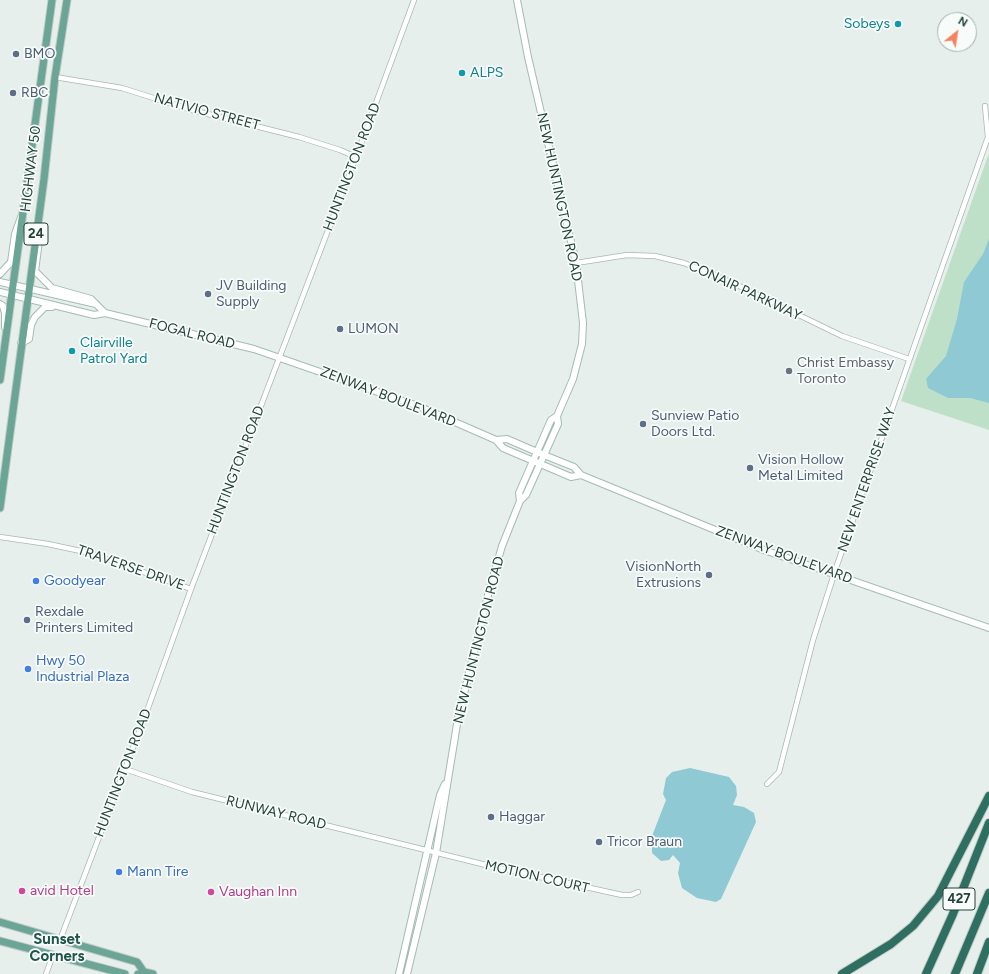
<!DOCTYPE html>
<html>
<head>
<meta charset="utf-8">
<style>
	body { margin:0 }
	#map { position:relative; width:989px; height:974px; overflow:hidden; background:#e6efeb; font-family:Figtree,sans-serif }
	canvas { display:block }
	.north { position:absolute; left:937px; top:12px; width:40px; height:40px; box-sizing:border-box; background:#f7fbf9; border:1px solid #a3b1ad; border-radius:50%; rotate:30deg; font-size:11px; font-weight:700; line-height:16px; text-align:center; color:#24423a }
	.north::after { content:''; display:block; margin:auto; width:14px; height:18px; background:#f4845f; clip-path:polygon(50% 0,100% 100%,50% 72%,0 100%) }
</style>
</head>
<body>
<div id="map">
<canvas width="989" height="974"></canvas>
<div class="north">N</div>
</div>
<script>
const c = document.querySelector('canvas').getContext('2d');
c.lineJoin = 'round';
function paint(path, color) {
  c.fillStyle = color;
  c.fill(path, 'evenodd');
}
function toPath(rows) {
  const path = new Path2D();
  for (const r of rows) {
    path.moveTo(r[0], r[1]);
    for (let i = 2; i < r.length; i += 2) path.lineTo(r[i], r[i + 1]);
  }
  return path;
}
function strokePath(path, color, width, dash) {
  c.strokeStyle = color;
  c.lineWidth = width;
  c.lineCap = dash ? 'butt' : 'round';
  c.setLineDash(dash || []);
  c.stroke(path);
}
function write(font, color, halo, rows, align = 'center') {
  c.font = font + ' Figtree,sans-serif';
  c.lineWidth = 3.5;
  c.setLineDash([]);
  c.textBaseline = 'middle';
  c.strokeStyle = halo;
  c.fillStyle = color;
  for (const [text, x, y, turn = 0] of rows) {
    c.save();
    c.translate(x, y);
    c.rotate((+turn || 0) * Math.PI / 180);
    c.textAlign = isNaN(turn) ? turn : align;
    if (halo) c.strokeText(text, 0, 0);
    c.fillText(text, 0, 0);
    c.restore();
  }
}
const green = toPath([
	[989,153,989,430,901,401]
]);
const water = toPath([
	[989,239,989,403,970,398,948,398,928,388,926,379,946,356,957,319,964,282,983,254],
	[690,768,729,777,736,786,737,795,733,805,744,807,754,813,756,822,721,899,716,902,697,898,682,888,678,873,680,863,673,855,669,860,661,861,652,853,652,836,666,800,663,794,666,778,672,772]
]);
const street = toPath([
	[55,77,122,88,188,109,299,137,340,150,356,157],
	[576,263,627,255,655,256,684,263,731,282,842,336,909,359],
	[0,537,48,544,90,553,191,589],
	[125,769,192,792,490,866,622,895,631,895,638,892],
	[767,784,779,772,813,640,837,565,988,137,985,106],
	[60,940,148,708,191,589,356,157,414,0],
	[46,974,53,955]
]);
const secondary = toPath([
	[517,0,528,57,576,263,583,323,582,344,573,379,557,416,551,420,519,493,520,501],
	[36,235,39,241,35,271,52,288,91,299,105,313],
	[0,274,11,262,15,234,21,217],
	[0,282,96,304],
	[0,292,94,315,105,313,254,349,418,406,496,440,503,448,571,477,581,475,764,550,989,628],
	[0,304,3,306,5,313,5,327],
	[21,343,29,339,31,325,35,317,45,307,52,307],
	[496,440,507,439,544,455,574,467,581,475],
	[399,974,440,795,445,784],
	[407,974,436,853,458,718,489,591,502,546,520,501,526,495,558,424,557,416]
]);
const primary = toPath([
	[0,380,52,0],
	[0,508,44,179,55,77,67,0],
	[0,922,137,962,144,972],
	[0,941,125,974],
	[138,974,144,972,153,974]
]);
const highway = toPath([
	[842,974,891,944,913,926,938,896,989,796],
	[926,974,953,914,989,823],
	[955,974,989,893],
	[977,974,989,942]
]);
const markers = [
	[898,24,4,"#0f9aa8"],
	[16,54,4,"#5c6f8a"],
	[462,73,4,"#0f9aa8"],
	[13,93,4,"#5c6f8a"],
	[208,294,4,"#5c6f8a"],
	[340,329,4,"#5c6f8a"],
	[72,351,4,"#0f9aa8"],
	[789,371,4,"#6b7280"],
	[643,424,4,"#5c6f8a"],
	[750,468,4,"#5c6f8a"],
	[709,575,4,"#5c6f8a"],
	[36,581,4,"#3f7fe0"],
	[27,620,4,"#5c6f8a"],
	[28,669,4,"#3f7fe0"],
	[491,817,4,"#5c6f8a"],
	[599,842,4,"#5c6f8a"],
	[119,872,4,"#3f7fe0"],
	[22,891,4,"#d1479c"],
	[211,892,4,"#d1479c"]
];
const shields = [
	[36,234,24],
	[959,899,32]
];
const shieldNames = [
	["24",36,234],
	["427",959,899]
];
const cultureNames = [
	["Sobeys",890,24,"right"],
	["ALPS",470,73],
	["Clairville",80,343],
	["Patrol Yard",80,359]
];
const serviceNames = [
	["BMO",24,54],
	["RBC",21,93],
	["JV Building",216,286],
	["Supply",216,302],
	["LUMON",348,329],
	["Sunview Patio",651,416],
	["Doors Ltd.",651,432],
	["Vision Hollow",758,460],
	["Metal Limited",758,476],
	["VisionNorth",701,567,"right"],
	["Extrusions",701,583,"right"],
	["Rexdale",35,612],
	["Printers Limited",35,628],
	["Haggar",499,817],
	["Tricor Braun",607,842]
];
const streetNames = [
	["NATIVIO STREET",207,112,15],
	["HUNTINGTON ROAD",352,167,-69],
	["HIGHWAY 50",31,169,-83],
	["NEW HUNTINGTON ROAD",559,197,78],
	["CONAIR PARKWAY",745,291,25],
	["FOGAL ROAD",192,334,14],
	["ZENWAY BOULEVARD",388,397,21],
	["HUNTINGTON ROAD",236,470,-69],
	["NEW ENTERPRISE WAY",867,480,-71],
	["ZENWAY BOULEVARD",784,555,20],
	["TRAVERSE DRIVE",131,568,19],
	["NEW HUNTINGTON ROAD",479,640,-76],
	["HUNTINGTON ROAD",123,773,-69],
	["RUNWAY ROAD",276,813,14],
	["MOTION COURT",537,877,13]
];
const worshipNames = [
	["Christ Embassy",797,363],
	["Toronto",797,379]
];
const shopNames = [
	["Goodyear",44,581],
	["Hwy 50",36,661],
	["Industrial Plaza",36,677],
	["Mann Tire",127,872]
];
const hotelNames = [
	["avid Hotel",30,891],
	["Vaughan Inn",219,892]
];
const neighbourhoodNames = [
	["Sunset",57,940],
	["Corners",57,957]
];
paint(green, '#bfe0c8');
paint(water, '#8ec9d4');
strokePath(street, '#a8b8b2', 6);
strokePath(secondary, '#a4bbb3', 8);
strokePath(primary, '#c2cac8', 9);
strokePath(highway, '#c2cac8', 10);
strokePath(street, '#fff', 4.5);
strokePath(secondary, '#fff', 6);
strokePath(primary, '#6aa596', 7);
strokePath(highway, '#2f6f62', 8);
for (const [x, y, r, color] of markers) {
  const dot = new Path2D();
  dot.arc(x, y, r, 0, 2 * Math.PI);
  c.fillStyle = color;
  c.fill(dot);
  strokePath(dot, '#f7fbf9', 1.5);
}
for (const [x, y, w] of shields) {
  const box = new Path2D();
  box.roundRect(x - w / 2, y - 11, w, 22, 3);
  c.fillStyle = '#f7fbf9';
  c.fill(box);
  strokePath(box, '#24423a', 1);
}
write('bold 13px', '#24423a', null, shieldNames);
write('14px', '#0d838f', '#f7fbf9', cultureNames, 'left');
write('14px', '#4e5e75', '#f7fbf9', serviceNames, 'left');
write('14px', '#24423a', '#f7fbf9', streetNames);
write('14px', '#5b616d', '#f7fbf9', worshipNames, 'left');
write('14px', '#366cbe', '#f7fbf9', shopNames, 'left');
write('14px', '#b23c85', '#f7fbf9', hotelNames, 'left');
write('bold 15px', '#1f5548', '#f7fbf9', neighbourhoodNames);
</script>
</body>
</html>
